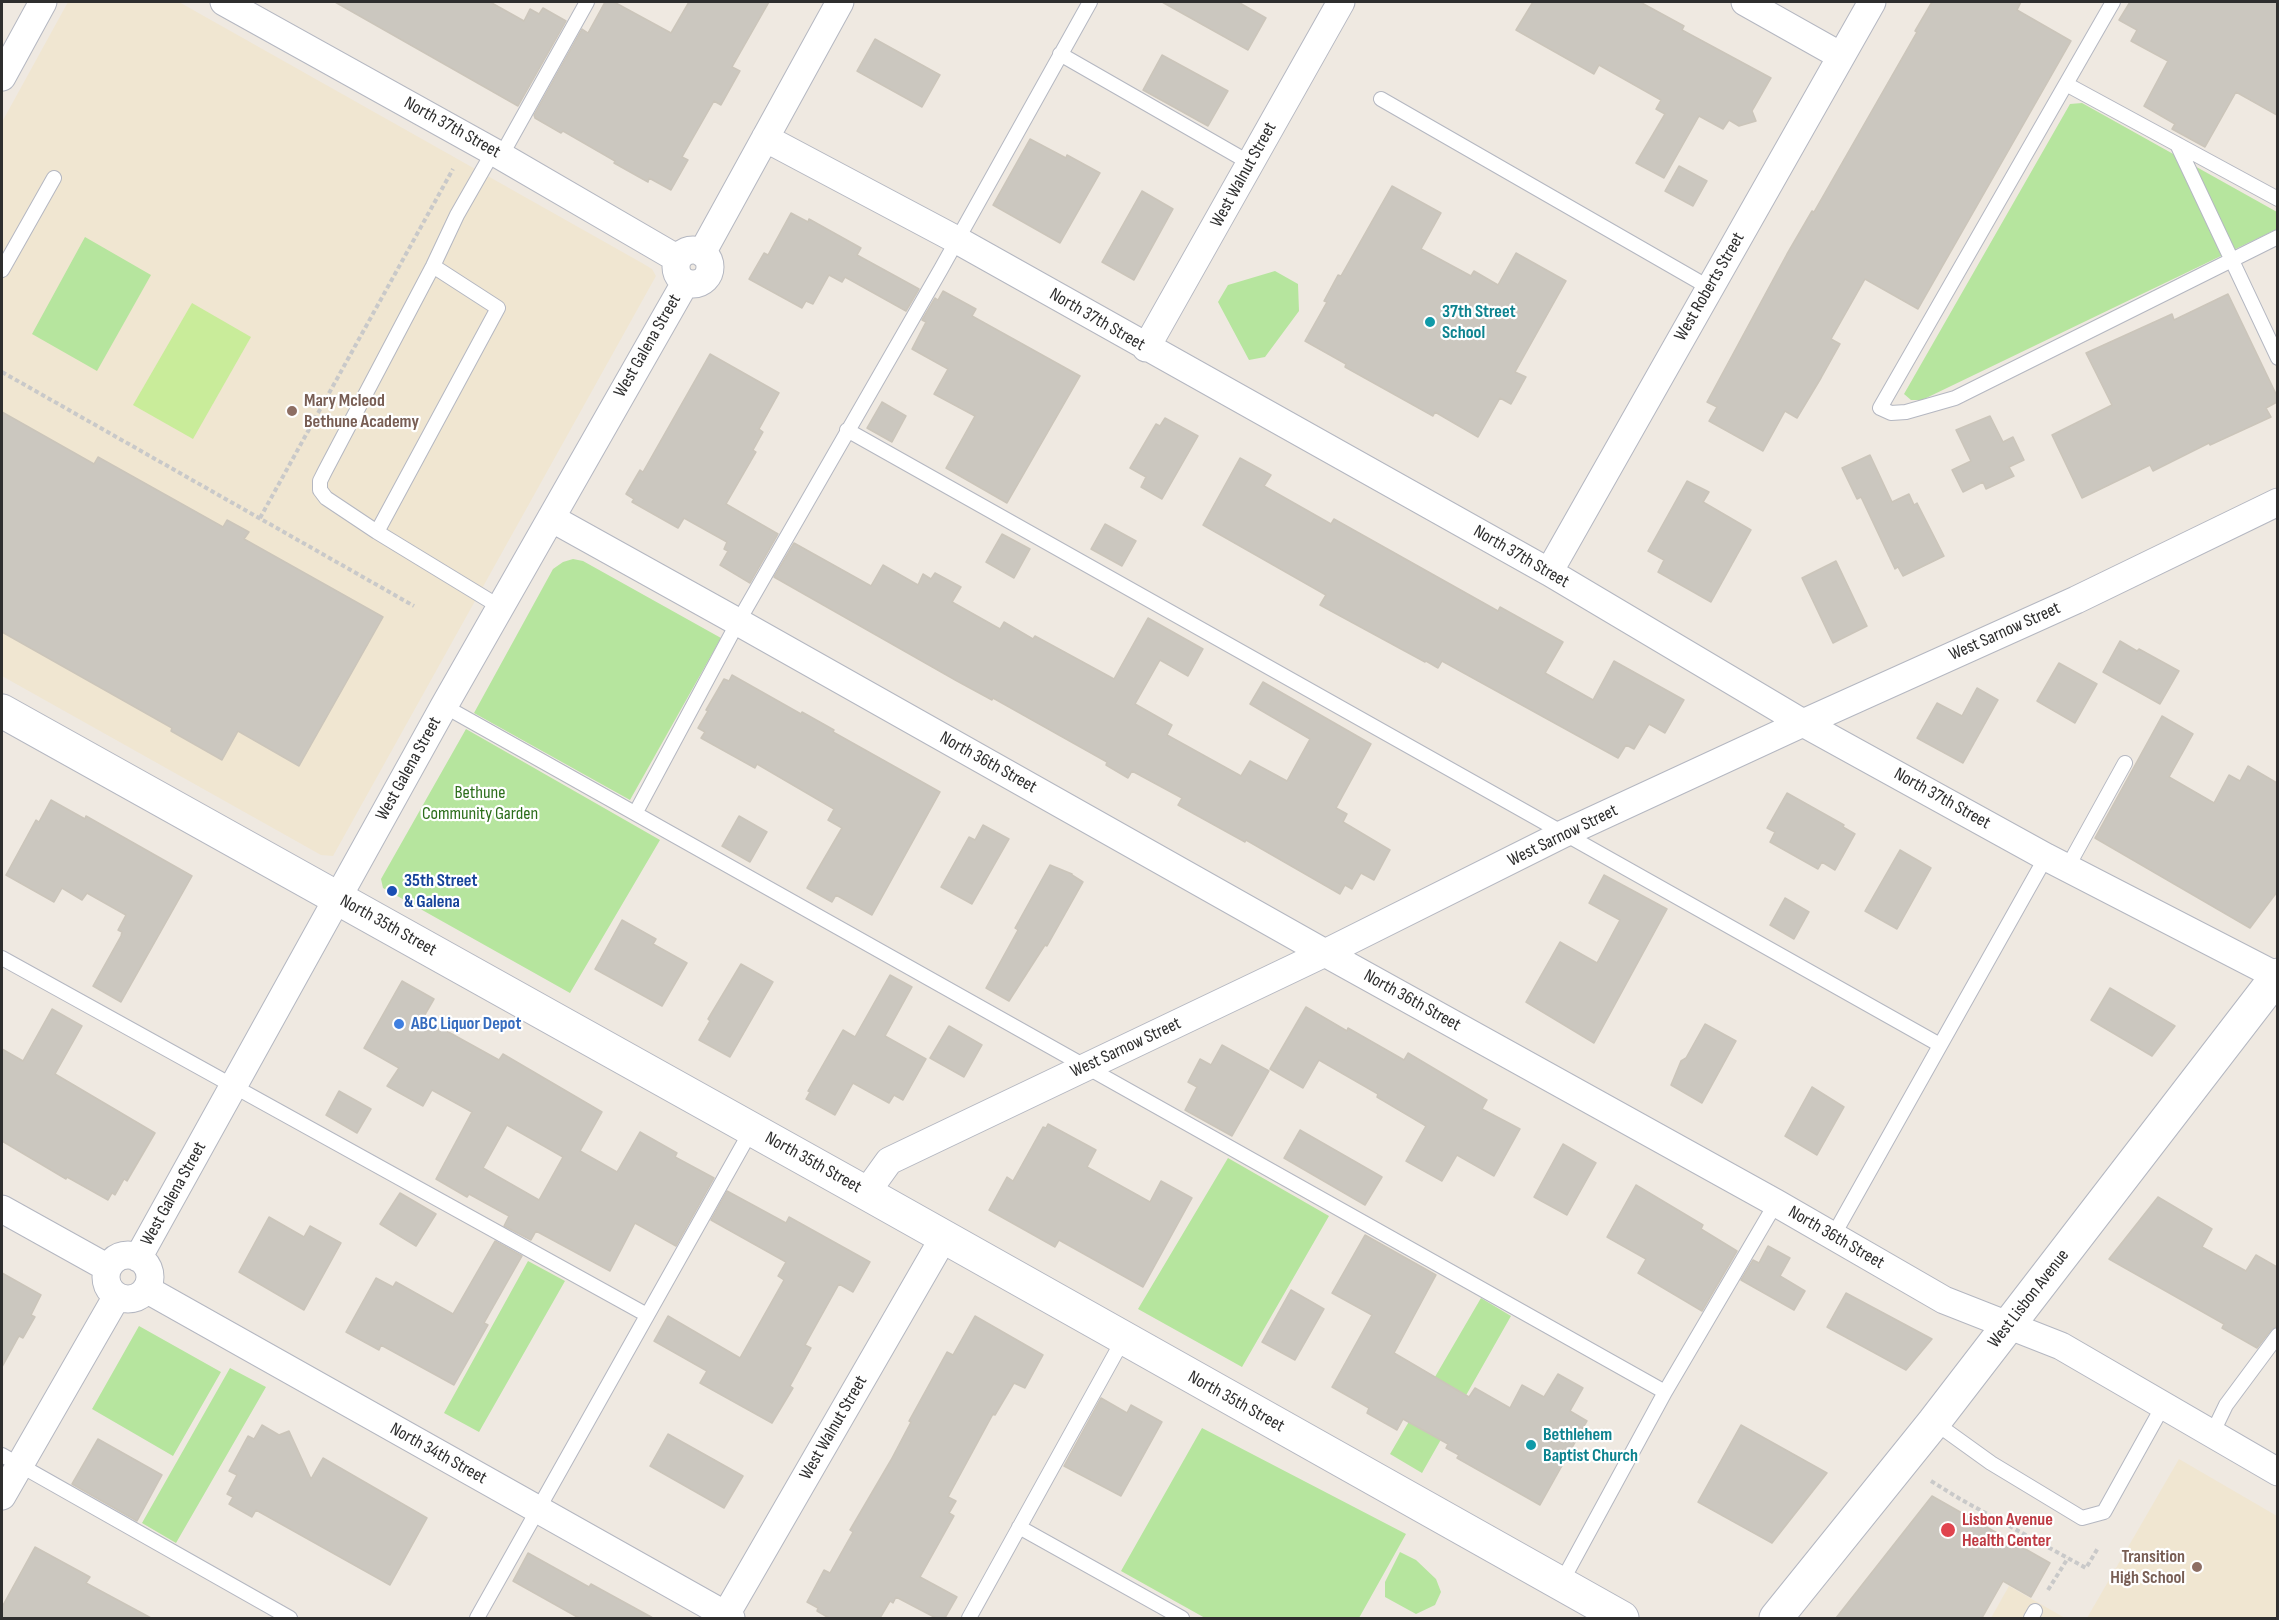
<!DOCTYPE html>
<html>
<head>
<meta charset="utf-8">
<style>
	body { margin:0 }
	#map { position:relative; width:2279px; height:1620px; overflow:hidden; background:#efe9e1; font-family:"Sofia Sans Condensed",sans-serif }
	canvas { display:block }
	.frame { position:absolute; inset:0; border:3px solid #2e2e2e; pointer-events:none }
</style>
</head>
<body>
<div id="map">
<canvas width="2279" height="1620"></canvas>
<div class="frame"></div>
</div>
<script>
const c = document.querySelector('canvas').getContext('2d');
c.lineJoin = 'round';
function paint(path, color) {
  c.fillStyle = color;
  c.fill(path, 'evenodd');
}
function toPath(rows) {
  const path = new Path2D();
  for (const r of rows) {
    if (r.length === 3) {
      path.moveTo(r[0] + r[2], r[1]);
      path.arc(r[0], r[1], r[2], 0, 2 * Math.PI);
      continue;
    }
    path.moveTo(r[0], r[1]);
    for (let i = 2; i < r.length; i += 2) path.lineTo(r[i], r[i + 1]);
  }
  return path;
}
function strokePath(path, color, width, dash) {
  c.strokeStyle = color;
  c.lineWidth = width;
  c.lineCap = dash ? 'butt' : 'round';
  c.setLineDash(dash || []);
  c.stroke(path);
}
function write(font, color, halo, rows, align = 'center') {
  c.font = font + ' "Sofia Sans Condensed",sans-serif';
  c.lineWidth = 4.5;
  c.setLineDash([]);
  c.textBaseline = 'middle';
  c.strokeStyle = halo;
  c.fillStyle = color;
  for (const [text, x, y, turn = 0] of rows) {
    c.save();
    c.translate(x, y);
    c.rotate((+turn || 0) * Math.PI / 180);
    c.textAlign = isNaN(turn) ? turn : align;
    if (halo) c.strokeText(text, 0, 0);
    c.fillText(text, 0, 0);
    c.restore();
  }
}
const education = toPath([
	[68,2,179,2,642,263,652,269,656,276,333,856,321,855,2,676,2,122],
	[2179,1459,2277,1516,2277,1618,2087,1618],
	[2009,1586,2065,1618,1991,1618]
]);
const green = toPath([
	[2082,103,2277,212,2277,229,1922,400,1911,400,1904,394,2070,104],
	[85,237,151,275,97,371,32,334],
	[1275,271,1298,284,1299,311,1265,357,1249,360,1218,302,1228,285],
	[573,559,583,561,721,638,630,800,474,713,553,569,563,562],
	[466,729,660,840,570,993,383,888,381,879],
	[1228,1158,1329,1216,1242,1367,1138,1309],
	[528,1261,565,1281,479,1432,444,1413],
	[1481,1298,1511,1316,1422,1473,1390,1454],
	[139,1326,221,1372,173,1456,92,1409],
	[230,1368,266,1387,176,1543,142,1523],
	[1202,1428,1406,1534,1359,1618,1205,1618,1121,1571],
	[1400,1552,1416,1560,1436,1579,1441,1592,1435,1605,1416,1614,1385,1597,1385,1582]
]);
const pitch = toPath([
	[192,303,251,337,193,439,133,405]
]);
const building = toPath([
	[335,2,490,2,524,21,530,9,539,14,543,8,566,21,518,106,335,2],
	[605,2,614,2,671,33,689,2,769,2,732,67,740,71,721,105,714,101,682,157,688,160,671,190,649,178,648,182,614,163,615,161,563,131,561,133,535,118,534,115,582,29,588,33,605,2],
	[1162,2,1238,2,1266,18,1248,50,1162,2],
	[1533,2,1640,2,1684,26,1682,30,1771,78,1752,111,1756,121,1739,126,1729,120,1723,129,1699,116,1664,178,1636,163,1665,114,1656,109,1661,100,1599,65,1594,74,1516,30,1533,2],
	[1932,2,2021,2,2017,10,2071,41,1918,309,1865,279,1831,339,1840,344,1821,378,1797,418,1785,411,1763,451,1709,421,1717,407,1707,402,1787,254,1812,211,1814,212,1917,32,1915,31,1932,2],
	[2130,2,2277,2,2277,115,2236,92,2205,147,2172,129,2175,124,2144,106,2168,61,2131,41,2137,30,2119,20,2130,2],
	[875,39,940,75,922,107,857,71,875,39],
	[1162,55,1228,91,1208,126,1143,90,1162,55],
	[1030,139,1066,158,1067,155,1100,173,1060,243,993,205,1030,139],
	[1679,166,1707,181,1693,206,1665,191,1679,166],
	[1392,186,1441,213,1421,249,1471,276,1474,271,1498,285,1516,253,1566,281,1515,372,1526,377,1511,404,1500,398,1478,437,1435,412,1433,416,1345,367,1346,364,1305,341,1327,302,1324,301,1338,275,1341,276,1392,186],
	[1142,191,1173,209,1134,280,1102,262,1142,191],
	[791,213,808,222,809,219,861,248,857,255,919,289,906,311,845,277,842,282,829,275,813,304,806,301,802,308,749,279,764,253,768,255,791,213],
	[943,291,976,309,972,316,1080,376,1007,503,946,468,975,416,934,394,948,369,912,349,926,322,922,320,935,298,938,300,943,291],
	[2228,294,2277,396,2277,402,2266,408,2271,417,2210,445,2209,443,2153,471,2150,465,2082,498,2052,435,2112,405,2086,353,2172,314,2174,320,2228,294],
	[710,354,779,393,759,429,763,432,753,450,756,452,726,504,778,534,750,583,720,565,728,551,724,549,727,542,684,518,678,528,632,502,634,499,626,494,640,470,643,472,710,354],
	[882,402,906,416,892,442,867,428,882,402],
	[2,412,94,464,98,457,223,527,227,520,249,532,244,539,383,617,299,766,238,731,222,760,171,731,172,728,2,632,2,412],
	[1990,416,2003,442,2013,437,2024,460,2009,467,2014,476,1986,489,1983,482,1963,492,1952,470,1971,461,1956,430,1990,416],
	[1165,418,1198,436,1162,499,1141,487,1146,477,1130,468,1156,424,1160,426,1165,418],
	[1870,455,1892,502,1909,494,1914,505,1917,503,1944,556,1903,576,1898,567,1895,569,1861,497,1857,499,1842,468,1870,455],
	[1240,458,1271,475,1264,486,1331,524,1334,519,1498,611,1500,607,1563,642,1545,673,1593,700,1614,661,1684,700,1665,733,1649,724,1634,749,1626,745,1618,758,1442,661,1438,668,1426,661,1425,662,1320,605,1326,595,1203,525,1240,458],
	[1687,481,1709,492,1703,502,1751,530,1711,602,1658,572,1664,560,1648,551,1687,481],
	[1105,524,1136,541,1122,566,1091,549,1105,524],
	[1002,534,1030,549,1014,578,986,562,1002,534],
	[794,543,871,586,883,565,918,585,923,574,931,579,935,573,961,587,952,602,1000,629,1004,622,1033,639,1035,636,1114,679,1148,618,1203,649,1188,676,1160,660,1135,704,1172,725,1167,735,1241,776,1250,761,1287,781,1310,739,1250,704,1263,682,1371,744,1336,808,1347,814,1343,822,1390,850,1374,880,1361,873,1352,889,1345,885,1340,894,1246,840,1245,842,1178,805,1182,798,1132,771,1128,778,1106,765,1107,762,993,698,992,700,957,681,774,577,794,543],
	[1836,561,1867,626,1833,643,1802,578,1836,561],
	[2120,641,2137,651,2139,649,2179,671,2160,704,2103,672,2120,641],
	[2059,663,2097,684,2075,723,2037,701,2059,663],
	[732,675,801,714,802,712,834,730,833,732,940,792,872,915,836,895,832,902,807,888,842,828,828,820,834,809,757,764,755,768,701,738,705,732,698,728,708,711,706,710,724,679,729,681,732,675],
	[1977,688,1998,700,1963,763,1917,738,1937,703,1962,716,1977,688],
	[2162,716,2193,734,2169,777,2214,803,2229,775,2240,781,2248,766,2277,783,2277,892,2250,928,2095,838,2162,716],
	[1787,793,1844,825,1843,827,1855,834,1835,870,1822,862,1818,869,1770,842,1775,832,1767,828,1787,793],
	[51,800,85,819,86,816,192,876,121,1002,93,986,121,936,122,932,118,930,126,915,87,893,82,900,62,888,54,902,6,875,36,820,39,822,51,800],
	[739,816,767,832,750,862,722,846,739,816],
	[983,825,1009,839,972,904,941,887,969,837,975,840,983,825],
	[1900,850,1931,868,1897,929,1865,911,1900,850],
	[1050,865,1072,874,1072,875,1083,882,1047,946,1045,945,1009,1001,986,988,1018,930,1015,928,1050,865],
	[1604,875,1667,909,1594,1043,1526,1002,1560,942,1597,963,1620,920,1589,903,1604,875],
	[1785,898,1809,912,1794,939,1770,925,1785,898],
	[622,920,656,939,653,944,687,963,662,1006,595,969,622,920],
	[741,964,773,982,730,1057,699,1040,710,1021,708,1019,741,964],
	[890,975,912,987,885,1036,926,1059,903,1100,894,1095,889,1103,853,1083,835,1115,806,1099,810,1092,808,1091,843,1030,855,1037,890,975],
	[402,981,434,999,423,1018,499,1060,503,1054,602,1112,580,1151,617,1172,640,1132,677,1153,675,1157,714,1178,676,1246,635,1223,610,1271,536,1231,531,1240,504,1226,509,1216,469,1194,467,1197,436,1179,472,1112,432,1090,423,1106,387,1086,399,1068,364,1048,402,981],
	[507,1125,563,1157,539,1200,483,1168,507,1125],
	[2110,988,2175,1026,2152,1056,2091,1020,2110,988],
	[1306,1007,1347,1031,1348,1028,1404,1060,1408,1053,1487,1100,1482,1109,1520,1129,1494,1176,1457,1155,1442,1181,1406,1161,1426,1126,1377,1097,1378,1094,1319,1060,1303,1088,1270,1069,1306,1007],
	[52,1009,82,1026,55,1074,155,1133,127,1181,124,1179,115,1195,112,1193,108,1200,67,1177,66,1179,2,1141,2,1049,23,1061,52,1009],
	[1705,1024,1736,1041,1702,1103,1671,1085,1681,1061,1686,1058,1705,1024],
	[949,1026,982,1045,964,1077,930,1058,949,1026],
	[1222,1045,1269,1071,1232,1136,1185,1110,1197,1087,1188,1082,1200,1059,1211,1065,1222,1045],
	[1812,1087,1844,1107,1817,1155,1785,1136,1812,1087],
	[339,1091,371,1109,357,1133,326,1115,339,1091],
	[1048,1124,1096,1150,1087,1167,1150,1202,1161,1181,1192,1198,1143,1287,1059,1240,1055,1247,989,1210,1007,1177,1013,1181,1043,1127,1046,1128,1048,1124],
	[1300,1130,1382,1177,1365,1205,1284,1158,1300,1130],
	[1563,1144,1596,1163,1567,1215,1534,1197,1563,1144],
	[1636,1185,1703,1225,1701,1229,1737,1251,1702,1311,1638,1273,1646,1259,1607,1237,1636,1185],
	[727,1191,786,1223,789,1217,870,1262,853,1292,839,1284,805,1345,811,1348,790,1386,793,1388,772,1423,700,1383,707,1371,654,1341,668,1316,740,1358,784,1280,778,1276,786,1262,711,1220,727,1191],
	[400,1193,436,1214,416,1246,380,1224,400,1193],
	[2158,1197,2212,1229,2202,1247,2246,1271,2256,1255,2277,1267,2277,1326,2271,1330,2257,1348,2222,1328,2224,1324,2109,1259,2158,1197],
	[269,1217,304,1237,310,1226,341,1243,304,1310,239,1272,269,1217],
	[1365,1235,1436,1275,1394,1353,1469,1397,1475,1388,1510,1408,1522,1385,1544,1397,1558,1374,1583,1388,1570,1411,1587,1421,1540,1505,1457,1458,1459,1455,1446,1448,1448,1444,1403,1419,1397,1430,1367,1413,1369,1408,1332,1387,1372,1315,1332,1293,1365,1235],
	[495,1241,522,1256,484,1323,488,1325,454,1385,381,1345,379,1350,346,1332,376,1278,393,1287,396,1282,453,1314,495,1241],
	[1768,1246,1790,1258,1780,1276,1805,1291,1794,1310,1741,1280,1753,1260,1759,1263,1768,1246],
	[2,1273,41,1295,31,1315,35,1317,23,1338,19,1336,2,1367,2,1273],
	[1291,1290,1324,1309,1295,1360,1262,1342,1291,1290],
	[1846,1293,1932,1339,1906,1370,1827,1327,1846,1293],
	[975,1316,1043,1355,1025,1388,1014,1383,995,1415,993,1414,948,1497,956,1501,949,1513,954,1516,920,1577,957,1597,945,1618,936,1618,896,1597,893,1603,890,1601,880,1618,829,1618,817,1611,818,1608,807,1602,824,1570,830,1573,853,1532,850,1530,891,1460,911,1422,909,1421,947,1352,953,1355,975,1316],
	[1101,1398,1127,1413,1131,1405,1162,1422,1121,1496,1064,1466,1101,1398],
	[262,1425,279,1435,289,1431,311,1479,323,1458,427,1518,390,1585,256,1510,252,1517,229,1504,233,1497,227,1494,237,1475,229,1471,248,1436,254,1439,262,1425],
	[1741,1425,1827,1473,1772,1543,1698,1502,1741,1425],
	[668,1434,743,1476,724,1508,650,1466,668,1434],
	[98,1439,162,1475,137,1521,72,1484,98,1439],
	[1932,1496,2050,1563,2031,1597,2003,1581,1982,1618,1836,1618,1932,1496],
	[35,1547,90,1577,86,1583,151,1618,2,1618,2,1607,35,1547],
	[528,1553,589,1587,591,1584,653,1618,579,1618,513,1581,528,1553]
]);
const path = toPath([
	[2,372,414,606],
	[260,518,453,169],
	[1931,1481,1960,1499,2086,1568,2098,1548],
	[2048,1590,2068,1558]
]);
const service = toPath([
	[2113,2,1880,408,1891,413,1906,412,1955,398,2278,237],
	[1060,54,1250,163],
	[2066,84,2278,199],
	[1381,99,1710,288],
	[2177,144,2278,358],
	[493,152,457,215,433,266,325,471,320,481,320,490,326,498,377,532,500,607],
	[501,156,587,2],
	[2,270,54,178],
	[847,430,1940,1045],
	[377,532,498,308,433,266],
	[444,706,1665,1392],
	[636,812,738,622,941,269,1090,2],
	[2067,868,2125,763],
	[2,958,647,1315],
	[1833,1236,2046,857],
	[1934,1422,1991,1463,2082,1518,2104,1512,2163,1406],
	[2212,1434,2226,1405,2278,1335],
	[2,1455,290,1618],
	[1019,1527,1182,1618],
	[1560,1585,1665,1392,1776,1203],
	[477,1618,752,1129],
	[969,1618,1124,1338],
	[2031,1618,2035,1611]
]);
const minor = toPath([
	[224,2,501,156,678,259],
	[1745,2,1841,56],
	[2,77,43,2],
	[765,138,957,240,1549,572,1803,723,2046,857,2269,972,2278,974],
	[693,267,17],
	[702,253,840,2],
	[1146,348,1341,2],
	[551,518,738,622,1325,953,1776,1203,1944,1300,2061,1346,2278,1472],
	[1549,572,1872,2],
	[866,1193,889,1161,1325,953,1563,834,1803,723,2076,600,2278,502],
	[2,1209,108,1268],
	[128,1277,22],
	[138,1258,444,706,685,283],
	[146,1289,731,1618],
	[2,1496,117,1296],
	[724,1618,944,1237]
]);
const secondary = toPath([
	[2,711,866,1193,1622,1618],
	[1776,1618,1934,1422,2278,975]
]);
const markers = [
	[1430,322,6,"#0f9aa8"],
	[292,411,6,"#8d6e63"],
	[392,891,6,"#1a4fb4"],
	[399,1024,6,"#3f7fe0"],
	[1531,1445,6,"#0f9aa8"],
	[1948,1530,8,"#e0444e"],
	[2197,1567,6,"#8d6e63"]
];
const streetNames = [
	["North 37th Street",452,128,29],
	["West Walnut Street",1244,175,-61],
	["West Roberts Street",1710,287,-60],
	["North 37th Street",1097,320,30],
	["West Galena Street",648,346,-60],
	["North 37th Street",1521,557,30],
	["West Sarnow Street",2005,632,-24],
	["North 36th Street",988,763,29],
	["West Galena Street",409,769,-61],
	["North 37th Street",1942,799,29],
	["West Sarnow Street",1563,836,-26],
	["North 35th Street",388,926,29],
	["North 36th Street",1412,1001,29],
	["West Sarnow Street",1126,1048,-25],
	["North 35th Street",813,1163,29],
	["West Galena Street",174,1194,-61],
	["North 36th Street",1836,1238,30],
	["West Lisbon Avenue",2029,1299,-52],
	["North 35th Street",1236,1402,29],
	["West Walnut Street",834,1428,-60],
	["North 34th Street",438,1454,29]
];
const cultureNames = [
	["37th Street",1442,312],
	["School",1442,333],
	["Bethlehem",1543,1435],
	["Baptist Church",1543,1456]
];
const educationNames = [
	["Mary Mcleod",304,401],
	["Bethune Academy",304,422],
	["Transition",2185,1557,"right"],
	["High School",2185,1578,"right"]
];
const parkNames = [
	["Bethune",480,793],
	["Community Garden",480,814]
];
const transitNames = [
	["35th Street",404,881],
	["& Galena",404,902]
];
const shopNames = [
	["ABC Liquor Depot",411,1024]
];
const healthNames = [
	["Lisbon Avenue",1962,1520],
	["Health Center",1962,1541]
];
paint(education, '#f0e6d1');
paint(green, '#b6e59e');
paint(pitch, '#c9ec9a');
paint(building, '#cbc7bf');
strokePath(building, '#cbc5ba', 1.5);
strokePath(service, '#b4b7c1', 16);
strokePath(minor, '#b4b7c1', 29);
strokePath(secondary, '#b4b7c1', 35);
strokePath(path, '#c9c9c9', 4, [4.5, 3]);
strokePath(service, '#fff', 14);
strokePath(minor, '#fff', 27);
strokePath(secondary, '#fff', 33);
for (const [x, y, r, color] of markers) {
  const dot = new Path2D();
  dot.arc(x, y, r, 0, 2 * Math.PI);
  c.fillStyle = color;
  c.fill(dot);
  strokePath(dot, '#fff', 2);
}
write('18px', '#2e2e2e', '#fff', streetNames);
write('bold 18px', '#0d838f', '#fff', cultureNames, 'left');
write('bold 18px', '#785e54', '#fff', educationNames, 'left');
write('18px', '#2c6e1b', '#fff', parkNames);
write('bold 18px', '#164399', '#fff', transitNames, 'left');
write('bold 18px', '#366cbe', '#fff', shopNames, 'left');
write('bold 18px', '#be3a42', '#fff', healthNames, 'left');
</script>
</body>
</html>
